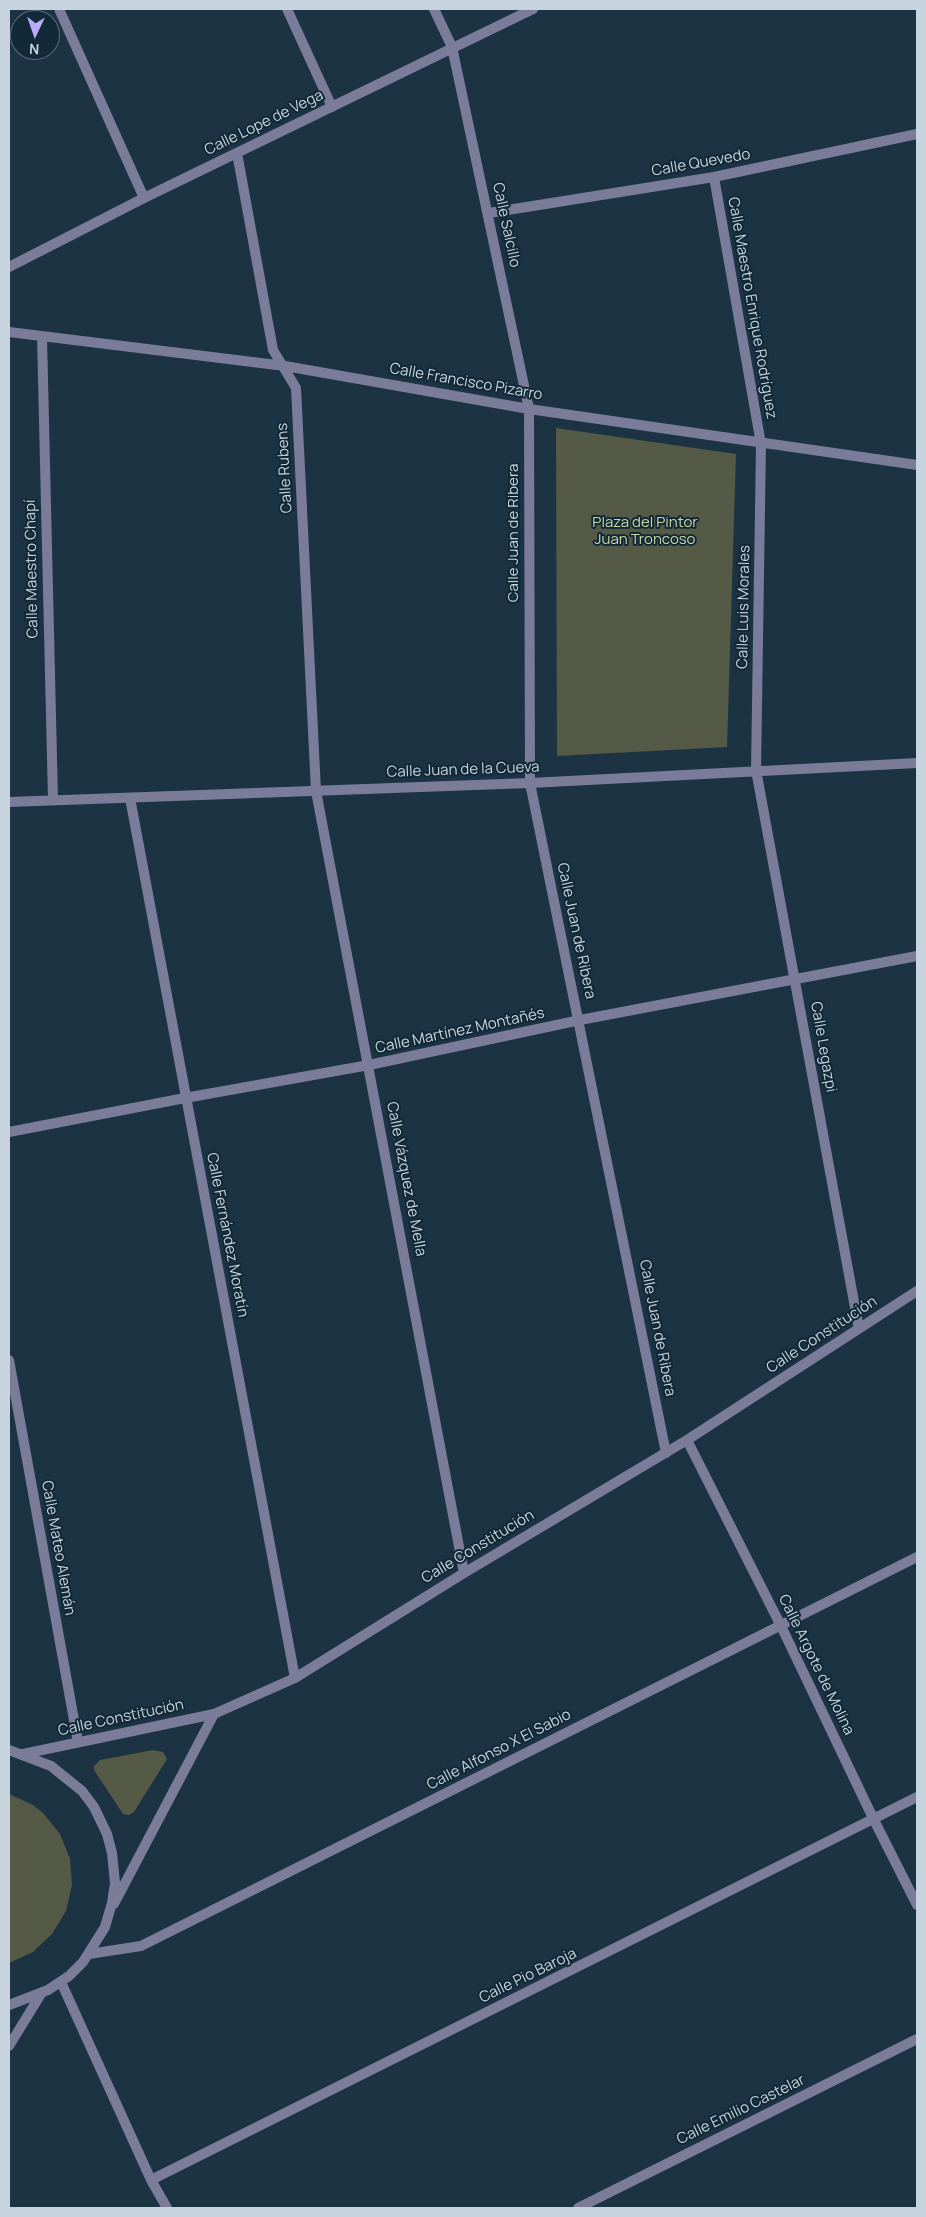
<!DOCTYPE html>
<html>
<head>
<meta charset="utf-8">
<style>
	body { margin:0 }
	#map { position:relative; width:926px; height:2217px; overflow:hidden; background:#1c3343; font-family:Manrope,sans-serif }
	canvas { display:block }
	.frame { position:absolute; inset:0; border:10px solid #c7d4de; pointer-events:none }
	.north { position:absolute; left:10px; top:10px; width:50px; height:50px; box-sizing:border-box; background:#122938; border:1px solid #5a6d7a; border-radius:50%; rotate:183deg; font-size:14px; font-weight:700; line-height:20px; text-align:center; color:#c7d4de }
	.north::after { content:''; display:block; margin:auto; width:18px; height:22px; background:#b9abf7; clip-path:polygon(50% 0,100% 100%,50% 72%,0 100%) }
</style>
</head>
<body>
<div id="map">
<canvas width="926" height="2217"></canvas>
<div class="frame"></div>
<div class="north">N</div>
</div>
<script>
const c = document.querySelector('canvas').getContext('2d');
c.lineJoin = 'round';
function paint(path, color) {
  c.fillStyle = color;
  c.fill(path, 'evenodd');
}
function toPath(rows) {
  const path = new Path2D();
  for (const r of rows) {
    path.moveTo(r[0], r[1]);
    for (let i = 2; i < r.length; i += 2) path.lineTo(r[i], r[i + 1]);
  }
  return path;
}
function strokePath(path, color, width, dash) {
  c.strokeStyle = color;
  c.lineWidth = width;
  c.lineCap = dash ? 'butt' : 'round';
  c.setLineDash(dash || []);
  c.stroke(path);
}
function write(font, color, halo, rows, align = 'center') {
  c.font = font + ' Manrope,sans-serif';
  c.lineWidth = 4;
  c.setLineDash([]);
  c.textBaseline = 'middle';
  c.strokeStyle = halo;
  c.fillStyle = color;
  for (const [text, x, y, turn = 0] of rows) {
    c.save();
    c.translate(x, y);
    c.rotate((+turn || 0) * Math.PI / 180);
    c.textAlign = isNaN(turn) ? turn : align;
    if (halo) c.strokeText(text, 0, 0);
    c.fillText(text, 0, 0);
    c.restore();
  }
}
const green = toPath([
	[556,428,736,454,727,747,557,756],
	[153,1750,163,1752,167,1759,134,1812,129,1815,123,1814,94,1770,94,1766,100,1760],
	[9,1794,33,1805,43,1813,60,1834,70,1859,72,1885,66,1911,52,1934,33,1952,9,1963]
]);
const minor = toPath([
	[59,9,144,198],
	[287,9,332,107],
	[434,9,452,47,529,409,530,783,666,1453],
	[237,153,273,350,296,388,316,791,464,1573],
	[714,177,761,444,756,770,859,1329],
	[489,213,714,177,917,134],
	[9,267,144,198,533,9],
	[9,332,285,366,529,409,917,465],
	[42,337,53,800],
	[130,798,295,1678],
	[9,802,530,783,917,763],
	[9,1132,185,1098,369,1065,580,1020,917,956],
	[9,1360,78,1742],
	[687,1440,781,1626,874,1820,917,1905],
	[9,1750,51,1766,82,1791,94,1807,107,1834,112,1853,115,1883,112,1903,105,1927,83,1962,69,1976,48,1990,9,2005],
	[23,1754,214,1714,295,1678,464,1573,687,1440,917,1291],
	[114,1904,214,1714],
	[89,1954,141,1946,917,1557],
	[61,1982,151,2180,167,2208],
	[9,2046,41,1994],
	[151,2180,917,1797],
	[578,2208,917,2039]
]);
const streetNames = [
	["Calle Lope de Vega",264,123,-26],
	["Calle Quevedo",701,163,-10],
	["Calle Salcillo",506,225,78],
	["Calle Maestro Enrique Rodríguez",752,308,80],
	["Calle Francisco Pizarro",466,382,10],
	["Calle Rubens",285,468,-93],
	["Calle Juan de Ribera",514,533,-90],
	["Calle Maestro Chapí",32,569,-91],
	["Calle Luis Morales",744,607,-89],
	["Calle Juan de la Cueva",463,770,-2],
	["Calle Juan de Ribera",576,931,78],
	["Calle Martínez Montañés",460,1031,-12],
	["Calle Legazpi",823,1047,80],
	["Calle Vázquez de Mella",406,1179,79],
	["Calle Fernández Moratín",227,1235,79],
	["Calle Juan de Ribera",657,1328,79],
	["Calle Constitución",822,1335,-33],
	["Calle Constitución",478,1547,-31],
	["Calle Mateo Alemán",58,1548,80],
	["Calle Argote de Molina",816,1665,64],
	["Calle Constitución",121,1718,-12],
	["Calle Alfonso X El Sabio",499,1750,-27],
	["Calle Pio Baroja",528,1976,-26],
	["Calle Emilio Castelar",741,2110,-26]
];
const parkNames = [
	["Plaza del Pintor",645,523],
	["Juan Troncoso",645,540]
];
paint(green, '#555a46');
strokePath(minor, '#7b7c9a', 10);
write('15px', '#c7d4de', '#122938', streetNames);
write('15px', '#cad8a4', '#122938', parkNames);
</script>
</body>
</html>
